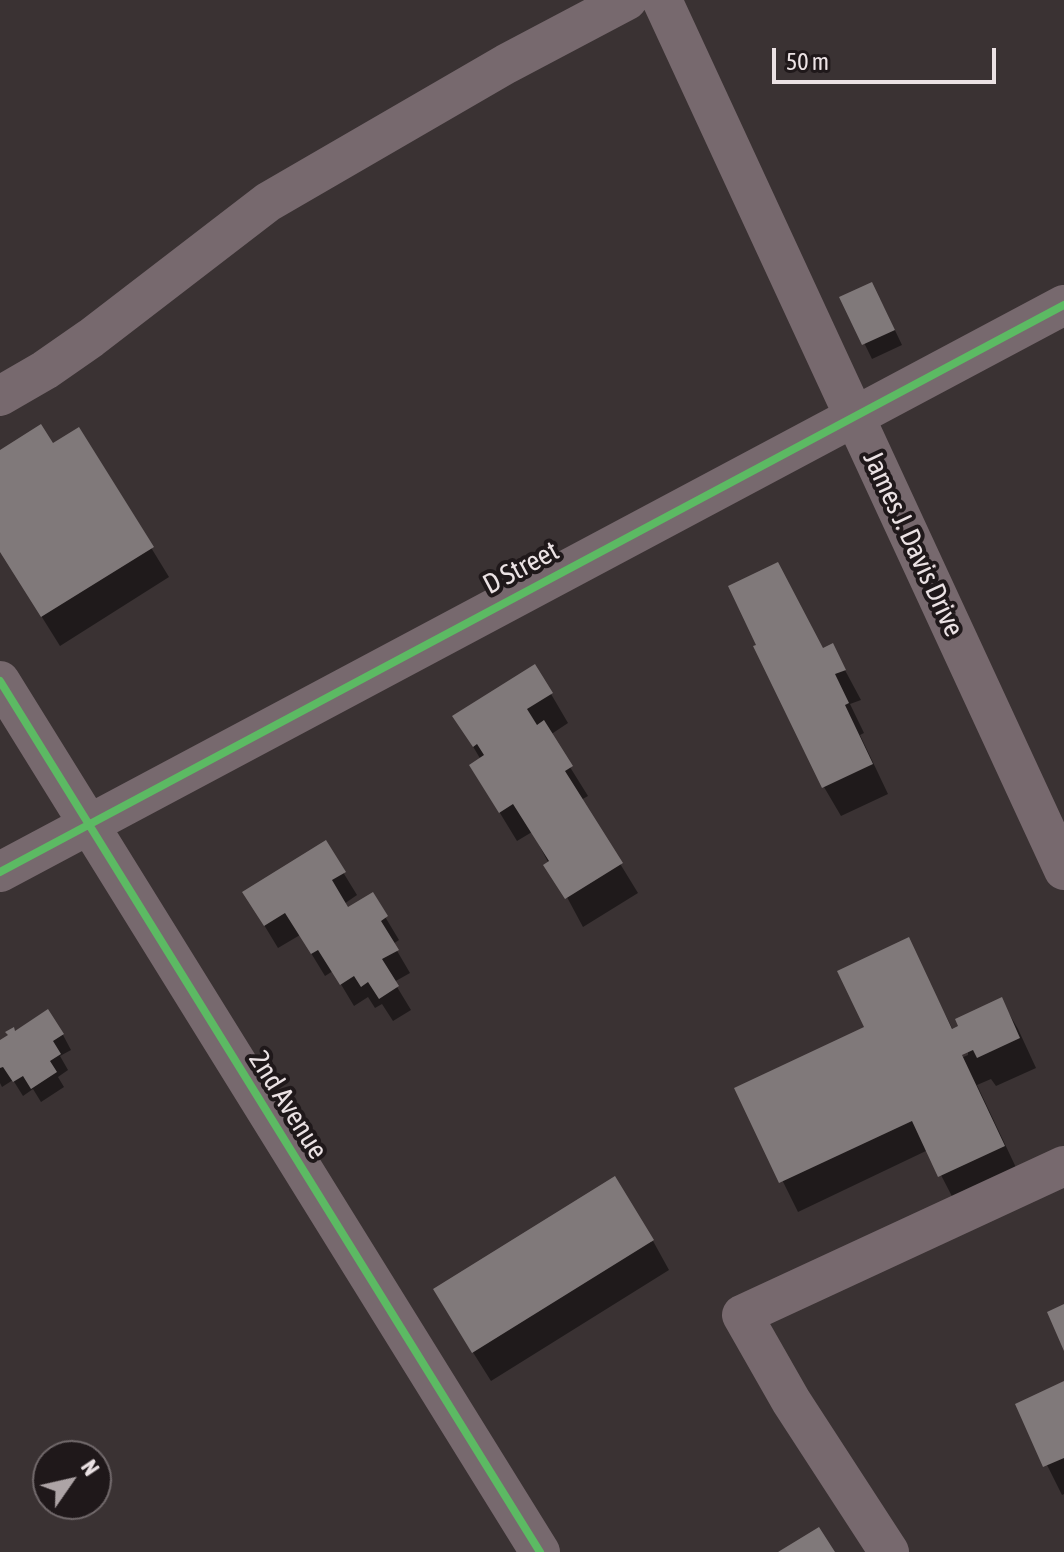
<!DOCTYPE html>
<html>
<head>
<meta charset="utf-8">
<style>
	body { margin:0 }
	#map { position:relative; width:1064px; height:1552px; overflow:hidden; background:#3a3233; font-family:"Asap Condensed",sans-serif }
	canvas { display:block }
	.north { position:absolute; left:32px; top:1440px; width:80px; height:80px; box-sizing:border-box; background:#1f181a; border:2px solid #71696b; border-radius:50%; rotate:56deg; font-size:22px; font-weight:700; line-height:32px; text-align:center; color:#ebe2e4 }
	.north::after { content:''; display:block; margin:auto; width:28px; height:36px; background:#ada4a6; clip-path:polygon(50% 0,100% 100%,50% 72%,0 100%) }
	.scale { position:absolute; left:772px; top:48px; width:224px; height:36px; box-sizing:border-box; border:4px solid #ebe2e4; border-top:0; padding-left:10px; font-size:24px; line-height:28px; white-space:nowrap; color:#ebe2e4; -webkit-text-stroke:6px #1f181a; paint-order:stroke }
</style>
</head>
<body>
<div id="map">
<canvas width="1064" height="1552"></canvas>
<div class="north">N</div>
<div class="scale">50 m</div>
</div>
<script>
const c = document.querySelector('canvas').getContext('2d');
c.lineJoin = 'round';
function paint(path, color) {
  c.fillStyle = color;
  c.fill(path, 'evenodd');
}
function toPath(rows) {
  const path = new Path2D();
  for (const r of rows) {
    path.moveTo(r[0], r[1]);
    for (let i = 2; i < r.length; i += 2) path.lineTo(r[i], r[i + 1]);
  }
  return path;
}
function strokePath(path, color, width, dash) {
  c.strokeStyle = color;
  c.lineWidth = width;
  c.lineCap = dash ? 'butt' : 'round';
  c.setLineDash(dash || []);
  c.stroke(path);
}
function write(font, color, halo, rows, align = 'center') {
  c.font = font + ' "Asap Condensed",sans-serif';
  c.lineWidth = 8;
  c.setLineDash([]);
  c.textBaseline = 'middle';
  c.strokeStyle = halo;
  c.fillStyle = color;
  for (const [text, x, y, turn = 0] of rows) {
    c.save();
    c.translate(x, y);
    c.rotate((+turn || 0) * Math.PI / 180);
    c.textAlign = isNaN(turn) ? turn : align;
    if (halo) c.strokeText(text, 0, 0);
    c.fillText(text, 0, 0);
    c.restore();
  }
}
const shadow = toPath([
	[842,298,880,299,902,345,872,359],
	[79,430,169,577,60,646,0,550,0,453,53,446],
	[832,646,861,700,850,704,864,733,860,735,888,794,841,816,824,787,823,650],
	[551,694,568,723,550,735,588,796,581,800,638,893,583,927,532,832,517,841,489,795,481,760,455,716],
	[325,843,357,895,344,904,348,910,372,895,399,940,393,944,410,973,394,982,411,1010,393,1021,382,1004,375,1008,368,997,354,1006,333,971,325,976,300,935,278,948,258,915],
	[908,940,953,1030,1001,1000,1018,1029,1036,1068,996,1086,991,1079,977,1085,1020,1176,957,1206,928,1150,798,1212,737,1089,867,1028],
	[968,1050,968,1055,954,1061,952,1058],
	[15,1033,63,1035,71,1050,60,1056,68,1070,58,1077,64,1087,41,1102,33,1089,23,1096,13,1080,2,1087,0,1083,0,1042],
	[653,1241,669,1270,491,1381,452,1319],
	[1064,1383,1064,1494,1062,1495,1017,1405]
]);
const building = toPath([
	[872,282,895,330,862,345,839,297],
	[41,424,53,443,79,427,154,547,41,617,0,552,0,450],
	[778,562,823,648,833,643,846,670,835,674,849,703,845,705,873,764,822,788,753,646,756,645,728,586],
	[535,664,553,693,527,709,537,725,544,720,573,766,565,771,623,863,565,899,543,865,549,861,513,804,499,813,469,765,484,755,477,744,473,747,452,716],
	[326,840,346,872,332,880,348,907,373,892,388,916,381,921,399,950,382,959,399,986,379,999,368,982,361,987,354,976,340,985,318,950,311,954,285,913,264,926,242,892],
	[909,937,952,1029,958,1026,955,1019,1002,997,1020,1038,977,1058,973,1050,962,1055,1005,1146,938,1177,912,1121,779,1183,734,1088,864,1027,837,971],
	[48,1009,64,1034,53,1041,61,1054,50,1061,57,1072,31,1089,23,1076,13,1082,3,1067,0,1068,0,1040,8,1035,5,1032,14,1027,15,1031],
	[615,1176,654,1240,472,1353,433,1289],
	[1064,1304,1064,1351,1047,1312],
	[1064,1381,1064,1458,1043,1467,1015,1404],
	[819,1527,835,1552,778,1552]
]);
const minor = toPath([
	[662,0,1064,870],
	[0,396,45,370,91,338,268,202,506,64,627,0],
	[0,681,540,1552],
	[0,872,1064,305],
	[889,1552,791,1401,742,1315,1064,1166]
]);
const cycleway = toPath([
	[0,681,540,1552],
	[0,872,1064,305]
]);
const streetNames = [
	["James J. Davis Drive",913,544,65],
	["D Street",521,568,-28],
	["2nd Avenue",288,1105,58]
];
paint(shadow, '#0007');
paint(building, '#80797a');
strokePath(minor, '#77696e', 40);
strokePath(cycleway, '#5cba63', 8);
write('28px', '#ebe2e4', '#1f181a', streetNames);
</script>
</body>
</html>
